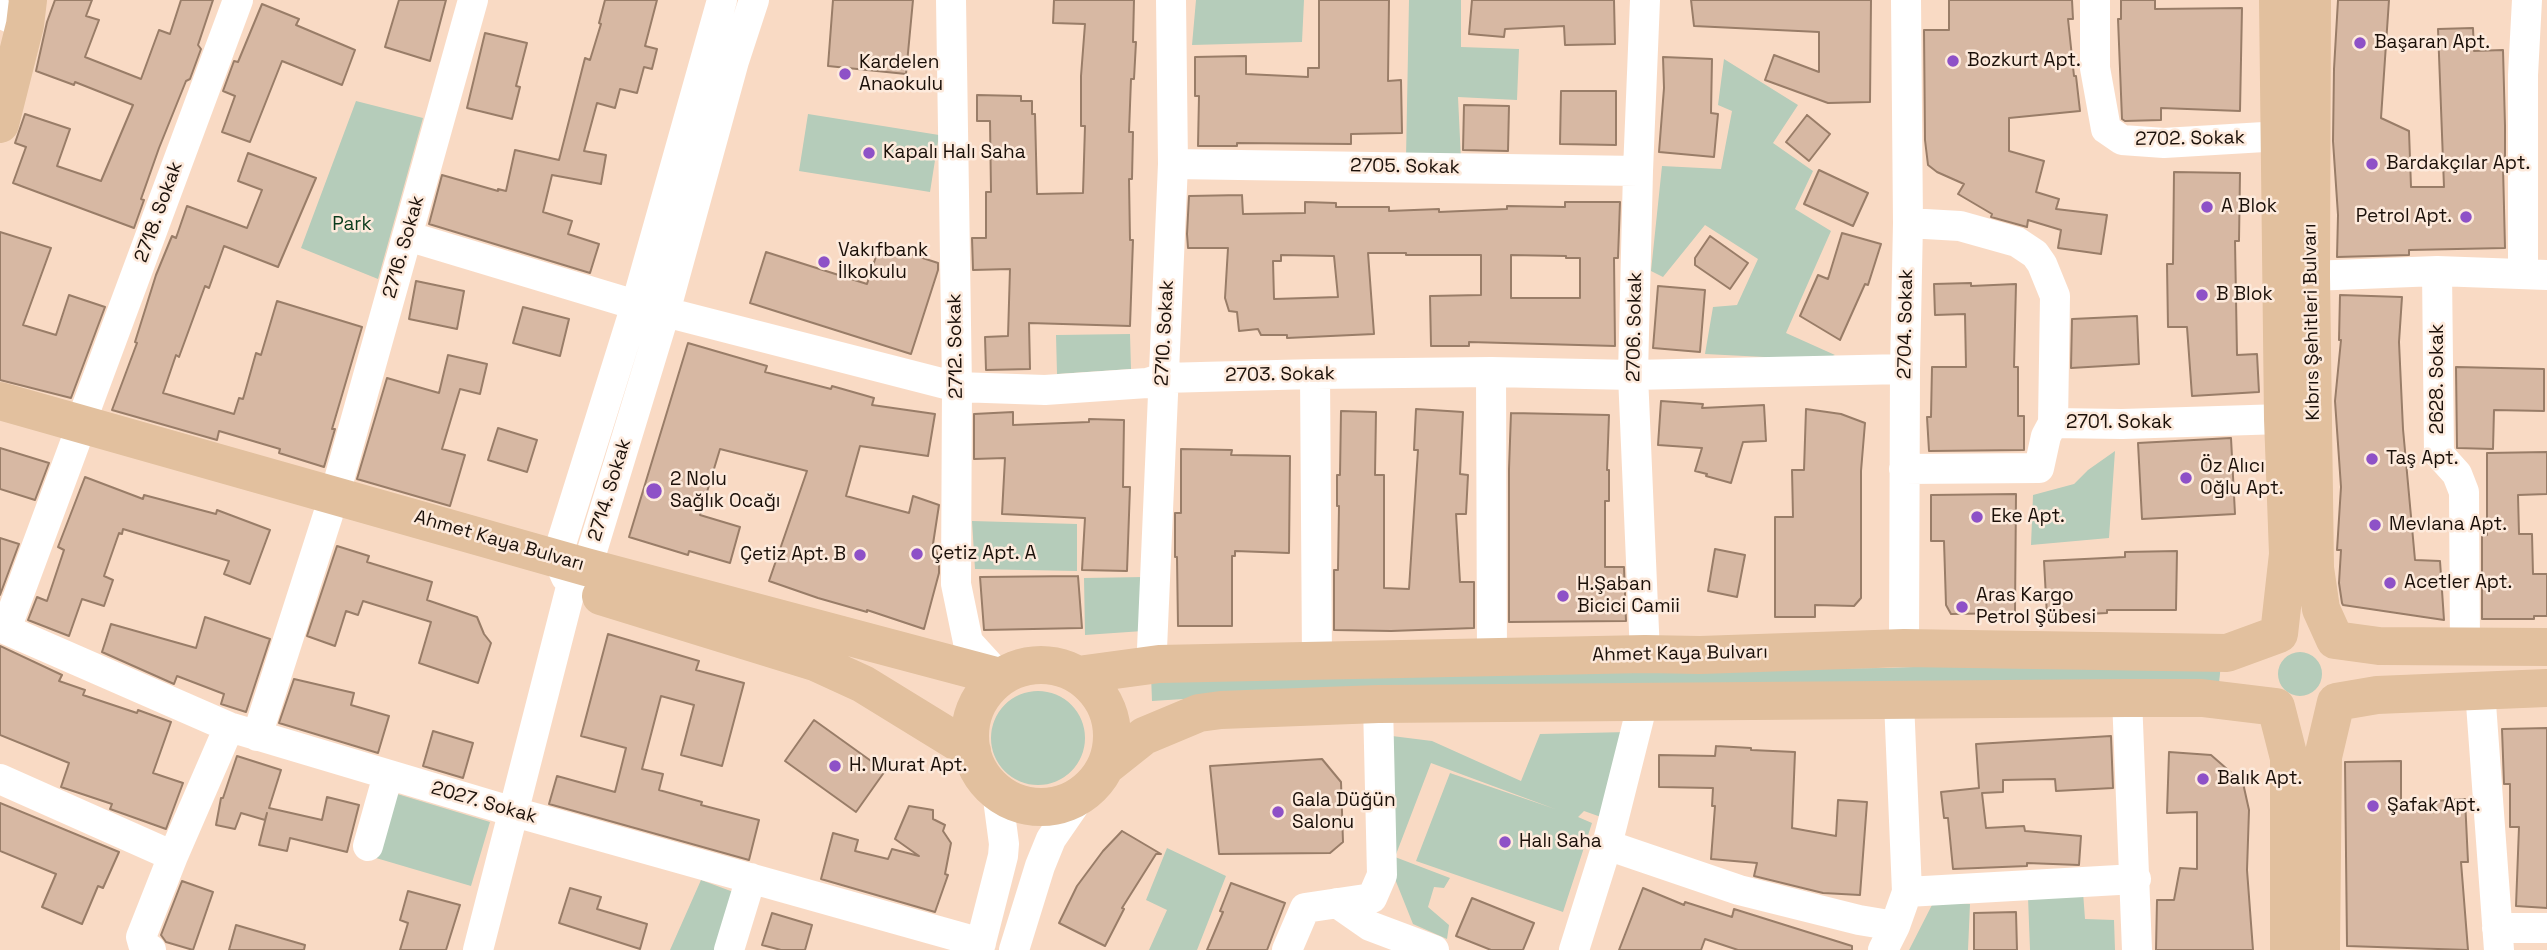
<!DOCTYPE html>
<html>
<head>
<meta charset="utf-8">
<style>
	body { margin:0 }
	canvas { display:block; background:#f9dac4 }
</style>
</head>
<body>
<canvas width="2547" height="950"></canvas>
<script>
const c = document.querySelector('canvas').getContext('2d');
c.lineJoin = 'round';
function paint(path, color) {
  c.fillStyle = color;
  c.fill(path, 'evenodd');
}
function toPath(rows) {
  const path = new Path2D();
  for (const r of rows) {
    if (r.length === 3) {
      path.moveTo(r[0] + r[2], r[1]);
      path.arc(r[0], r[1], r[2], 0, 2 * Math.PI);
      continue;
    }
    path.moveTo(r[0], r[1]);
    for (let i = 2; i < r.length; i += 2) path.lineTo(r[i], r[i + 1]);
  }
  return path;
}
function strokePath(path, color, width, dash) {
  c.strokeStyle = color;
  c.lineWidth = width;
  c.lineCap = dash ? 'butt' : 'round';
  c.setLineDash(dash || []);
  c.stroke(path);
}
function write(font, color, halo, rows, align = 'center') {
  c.font = font + ' "Space Grotesk",sans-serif';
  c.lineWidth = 5;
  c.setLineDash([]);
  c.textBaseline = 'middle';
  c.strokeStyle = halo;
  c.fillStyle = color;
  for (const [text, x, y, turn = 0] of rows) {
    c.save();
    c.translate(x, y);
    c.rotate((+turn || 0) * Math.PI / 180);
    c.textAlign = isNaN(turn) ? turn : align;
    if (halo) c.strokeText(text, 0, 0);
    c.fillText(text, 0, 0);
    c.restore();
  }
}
const green = toPath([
	[1196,0,1304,0,1302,42,1192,45],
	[1409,0,1461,0,1461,47,1519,49,1517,100,1458,97,1461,160,1406,158],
	[1724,59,1798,105,1773,143,1813,171,1795,209,1831,231,1786,333,1835,355,1824,360,1705,354,1713,307,1737,305,1758,259,1705,225,1663,277,1651,271,1662,166,1721,169,1732,111,1718,105],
	[356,101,423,118,378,279,301,248],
	[808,114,939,135,930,192,799,171],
	[1130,334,1131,369,1057,374,1056,335],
	[2115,451,2109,538,2031,545,2033,495,2074,484,2088,470],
	[972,521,1077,524,1077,571,975,569],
	[1144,577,1143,631,1085,635,1084,578],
	[2300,674,22],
	[2221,664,2219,683,1310,691,1152,701,1151,675,1886,668,1967,665],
	[1038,738,47],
	[1628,732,1601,817,1584,811,1578,817,1592,823,1563,912,1416,861,1450,773,1555,809,1431,763,1395,857,1450,878,1444,888,1434,887,1428,907,1449,925,1447,939,1413,924,1387,859,1392,736,1432,741,1521,781,1540,734],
	[394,793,490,822,471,886,376,858],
	[1167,848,1226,876,1197,950,1149,950,1167,910,1146,900],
	[701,880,736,893,721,950,670,950],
	[2083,892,2085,919,2114,920,2115,950,2030,950,2028,897],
	[1934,901,1970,904,1968,950,1909,950]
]);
const building = toPath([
	[55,0,92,0,86,16,99,20,85,57,141,79,159,30,170,34,181,0,213,0,198,45,201,49,190,79,186,81,159,148,141,199,144,200,134,228,13,183,26,147,15,143,25,114,70,129,57,166,101,181,133,105,75,82,74,85,36,71,47,22,55,0],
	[399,0,446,0,430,61,385,47,399,0],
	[605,0,657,0,645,46,657,49,652,69,644,67,637,93,620,89,615,108,597,103,584,151,606,155,601,184,552,175,543,212,572,221,568,234,599,244,590,273,429,224,442,175,498,191,498,189,506,191,515,150,559,160,585,58,590,60,601,24,599,23,605,0],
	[833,0,913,0,906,74,828,66,833,0],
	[1054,0,1134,0,1133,42,1136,42,1134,79,1131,79,1129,132,1133,132,1132,179,1129,179,1130,240,1133,240,1130,326,1029,323,1030,369,986,370,985,337,1008,336,1010,269,973,270,972,238,986,238,986,192,991,192,990,121,977,121,977,95,1021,96,1021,101,1032,101,1032,114,1035,114,1037,194,1083,193,1085,126,1081,126,1081,76,1085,24,1053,23,1054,0],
	[1319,0,1389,0,1388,81,1401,80,1402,133,1351,134,1351,144,1237,143,1237,146,1198,146,1199,96,1195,96,1195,57,1246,56,1246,74,1308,77,1308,68,1319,68,1319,0],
	[1472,0,1614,0,1615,44,1565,45,1564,26,1505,29,1504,37,1469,34,1472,0],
	[1691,0,1871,0,1870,102,1828,103,1765,80,1774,55,1819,72,1819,32,1694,26,1691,0],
	[1949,0,2072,0,2073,19,2068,19,2074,76,2076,76,2080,111,2009,118,2009,151,2044,161,2036,192,2059,199,2056,209,2107,215,2101,254,2058,248,2061,230,2028,220,2027,227,1991,217,1992,214,1958,194,1964,184,1937,172,1928,165,1925,140,1924,30,1949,30,1949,0],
	[2121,0,2155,0,2155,9,2242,8,2240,111,2161,108,2161,120,2125,121,2122,119,2118,19,2121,19,2121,0],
	[2338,0,2389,0,2381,118,2409,131,2411,187,2444,187,2438,29,2473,28,2474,51,2503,50,2505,126,2505,166,2503,166,2505,248,2409,250,2409,255,2337,257,2338,215,2333,141,2334,69,2338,0],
	[262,4,299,19,296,25,355,50,342,85,282,61,250,142,222,132,235,96,223,91,234,61,238,62,262,4],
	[485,33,527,43,516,86,520,87,512,119,467,108,485,33],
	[1663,57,1712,59,1711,113,1718,114,1714,157,1659,152,1664,88,1663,57],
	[1561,91,1616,91,1616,145,1560,144,1561,91],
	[1464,105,1509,106,1508,151,1463,150,1464,105],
	[1807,115,1830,134,1809,161,1786,142,1807,115],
	[248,153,316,178,278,267,224,246,209,288,205,286,179,357,176,355,163,393,234,414,239,398,243,399,256,353,261,355,277,301,362,327,332,429,335,429,324,467,279,453,280,449,219,431,217,440,112,410,137,343,135,342,156,275,172,236,176,238,187,206,247,228,262,190,238,181,248,153],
	[1819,170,1868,193,1853,226,1804,204,1819,170],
	[2174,172,2240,173,2239,241,2235,241,2237,355,2257,354,2259,392,2192,396,2187,327,2168,327,2167,264,2173,264,2174,172],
	[1242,195,1243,214,1305,213,1305,202,1336,203,1336,207,1389,207,1389,211,1439,209,1439,212,1507,209,1507,206,1565,207,1565,202,1620,202,1618,258,1614,258,1615,346,1469,342,1469,346,1431,346,1430,296,1481,295,1481,255,1406,255,1406,253,1368,253,1374,334,1287,338,1287,335,1261,335,1258,329,1239,331,1237,312,1229,311,1225,298,1228,248,1188,248,1187,234,1189,196,1242,195],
	[1281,255,1334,256,1338,297,1274,299,1273,261,1281,261,1281,255],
	[1511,255,1566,256,1566,258,1580,258,1580,298,1511,298,1511,255],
	[0,232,51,248,23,325,56,335,69,295,105,307,71,398,0,380,0,232],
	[1842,233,1881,244,1868,285,1865,284,1840,340,1800,316,1818,275,1828,279,1842,233],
	[1710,236,1748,263,1730,289,1695,265,1695,258,1710,236],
	[880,244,938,263,938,270,911,354,750,303,766,252,867,284,880,244],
	[416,281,464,291,457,329,409,319,416,281],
	[1971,283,1971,286,2016,284,2014,367,2018,367,2018,416,2024,416,2024,450,1929,451,1927,417,1931,417,1932,367,1966,367,1965,314,1935,315,1934,284,1971,283],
	[1658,286,1705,290,1700,352,1653,348,1658,286],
	[2340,295,2402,297,2399,342,2403,429,2415,560,2440,561,2444,620,2343,605,2342,603,2339,583,2341,550,2337,550,2341,487,2335,401,2341,340,2339,340,2340,295],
	[523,307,569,319,560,356,513,343,523,307],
	[2137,316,2139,364,2071,368,2072,319,2137,316],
	[688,343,767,366,765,372,831,389,832,386,874,398,872,405,935,414,928,456,860,446,846,496,909,513,913,496,939,505,933,544,939,558,939,573,924,629,867,610,867,612,818,598,769,581,807,471,720,449,700,515,740,527,730,563,689,551,688,555,629,537,688,343],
	[448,355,487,364,480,394,460,389,442,449,465,455,450,506,357,479,387,378,439,393,448,355],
	[2456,367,2544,369,2544,411,2494,410,2493,449,2457,448,2456,367],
	[1661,401,1703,404,1702,408,1764,405,1766,441,1743,442,1731,483,1706,476,1707,474,1695,471,1702,448,1658,445,1661,401],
	[1416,409,1463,412,1460,474,1468,475,1466,514,1456,514,1460,582,1474,582,1474,628,1391,631,1334,630,1334,570,1338,570,1339,506,1337,506,1337,475,1340,475,1341,411,1376,412,1375,475,1384,475,1384,588,1409,589,1418,450,1414,450,1416,409],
	[1806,409,1841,414,1865,423,1861,471,1861,598,1854,606,1815,605,1815,617,1775,617,1775,517,1793,517,1792,470,1804,470,1806,409],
	[1013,412,1013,425,1089,422,1089,419,1124,420,1123,487,1130,487,1127,571,1082,570,1085,518,1002,514,1005,458,974,459,974,414,1013,412],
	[1511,413,1609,415,1607,470,1609,470,1609,501,1605,501,1605,567,1624,567,1626,621,1509,622,1509,469,1511,413],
	[498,428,537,440,527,472,488,460,498,428],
	[2231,438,2235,514,2142,519,2138,443,2231,438],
	[0,448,49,463,35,500,0,489,0,448],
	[1181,449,1232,450,1231,455,1290,456,1289,553,1235,551,1235,556,1232,556,1232,626,1178,626,1177,557,1175,557,1175,513,1181,513,1181,449],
	[2547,452,2547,494,2518,495,2519,534,2532,534,2533,574,2547,574,2547,616,2534,616,2534,619,2482,619,2482,535,2487,535,2487,453,2547,452],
	[85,477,143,499,144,495,216,514,217,510,270,530,250,584,224,574,229,561,123,529,122,534,119,533,104,576,113,580,104,606,82,599,69,636,28,620,37,597,47,601,64,550,58,547,85,477],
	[2016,494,2015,613,1951,614,1946,605,1944,541,1931,541,1931,495,2016,494],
	[0,538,19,544,0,595,0,538],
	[337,546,369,556,367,562,432,582,427,600,477,617,484,634,491,643,478,683,419,663,431,622,363,601,358,615,346,611,335,646,307,636,337,546],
	[1715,549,1745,555,1737,597,1708,591,1715,549],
	[2177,551,2176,610,2107,610,2107,613,2047,616,2044,561,2125,557,2125,552,2177,551],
	[1078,576,1082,628,984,630,980,577,1078,576],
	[205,617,270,639,246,712,221,704,224,694,177,676,174,684,102,652,111,624,196,648,205,617],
	[608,634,699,661,696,670,744,683,722,766,681,755,694,705,661,696,642,769,663,774,659,790,702,802,701,805,759,820,749,860,549,804,557,776,615,792,626,748,581,736,608,634],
	[0,646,62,675,59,681,85,690,83,695,137,713,138,710,171,722,153,773,183,783,166,829,110,809,112,804,61,787,69,763,0,735,0,646],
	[294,679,354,693,351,705,389,716,378,753,279,723,294,679],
	[814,720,885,771,856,812,785,761,814,720],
	[2547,728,2547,908,2516,906,2519,827,2510,827,2510,784,2504,784,2502,729,2547,728],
	[433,731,473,743,463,778,423,766,433,731],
	[2111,736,2113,788,2056,791,2055,779,2003,780,2003,792,1982,793,1986,828,2024,826,2025,831,2081,836,2079,865,2027,863,2027,866,1953,869,1948,818,1944,818,1941,792,1979,788,1976,744,2111,736],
	[1716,746,1751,748,1751,750,1795,752,1792,828,1836,836,1838,800,1867,802,1860,895,1823,893,1754,876,1757,863,1711,859,1715,806,1712,806,1713,788,1659,787,1659,755,1715,756,1716,746],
	[2169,752,2211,755,2243,783,2249,810,2247,870,2253,950,2156,950,2157,900,2174,900,2180,868,2197,869,2197,812,2167,813,2169,752],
	[237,756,281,770,269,808,322,820,327,797,359,805,347,852,290,838,287,851,259,845,267,813,265,820,241,813,235,829,216,825,221,798,223,798,237,756],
	[1322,759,1341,782,1343,842,1330,853,1219,854,1210,766,1322,759],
	[2401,761,2401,803,2465,799,2468,862,2461,862,2468,950,2347,946,2345,762,2401,761],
	[0,803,119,852,103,888,98,886,82,924,42,907,56,874,0,851,0,803],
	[909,806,933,810,933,819,945,825,943,831,951,843,945,874,948,875,935,912,821,879,833,833,858,840,855,851,888,859,892,849,919,856,895,839,909,806],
	[1122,831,1161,854,1156,854,1122,908,1124,909,1105,946,1059,923,1077,886,1103,851,1122,831],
	[182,881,213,892,193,950,166,942,161,935,182,881],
	[1231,883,1285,903,1267,950,1207,950,1223,912,1220,911,1231,883],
	[570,888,601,897,597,909,647,924,640,949,559,923,570,888],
	[1643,888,1684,905,1685,902,1732,917,1734,909,1852,946,1852,950,1738,950,1705,939,1701,950,1619,950,1643,888],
	[408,891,460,905,446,950,400,950,408,923,400,920,408,891],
	[1472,898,1534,923,1523,950,1491,950,1456,936,1472,898],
	[2016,912,2017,950,1974,950,1974,913,2016,912],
	[772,913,812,925,805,950,781,950,762,945,772,913],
	[236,925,305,945,304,950,229,950,236,925]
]);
const minor = toPath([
	[951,0,957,387,956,584,968,642,1000,677],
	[1645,0,1638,171,1633,375,1645,654],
	[2095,0,2095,68,2106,129,2122,140,2164,143,2281,136],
	[0,13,25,25],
	[1173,164,1638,171],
	[1908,223,1960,226,2017,242,2035,254,2042,264,2055,296,2053,423],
	[407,236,636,305],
	[2437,271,2439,454,2457,474,2464,492,2465,646],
	[2523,273,2523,75,2527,0],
	[2311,276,2437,271,2547,275],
	[665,312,957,387,1045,390,1147,383,1163,378,1315,374,1491,372,1633,375,1905,369],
	[1491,372,1492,658],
	[1315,374,1317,660],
	[80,425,238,0],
	[1904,469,2039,468,2046,436,2053,423,2122,424,2283,419],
	[335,494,473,0],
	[566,577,557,557,636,305,722,0],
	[0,627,229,727,514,812,981,943],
	[6,629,75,443],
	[1904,648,1905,369,1908,223,1906,0],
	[1159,664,1152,649,1173,164,1171,0],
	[2480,690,2499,950],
	[2127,698,2137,950],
	[257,736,328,515],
	[0,779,173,856],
	[1607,845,1739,890,1859,920,1895,926],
	[368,846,388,775],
	[1907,892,2136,879],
	[1337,903,1370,926,1434,950],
	[2497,928,2547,928],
	[151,950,143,944,141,937,173,856,229,727],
	[478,950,571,587,586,567,592,551,665,312,734,61,754,0],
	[729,950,751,878],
	[979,950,1003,856,1004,844,997,791],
	[1014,950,1040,866,1051,839,1082,794],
	[1287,950,1305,908,1372,898,1382,875,1378,704],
	[1574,950,1607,845,1643,702],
	[1883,950,1895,926,1907,892,1899,701]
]);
const major = toPath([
	[2312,0,2311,276,2315,568,2321,609,2335,640,2379,646,2547,647],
	[0,124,25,25,28,0],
	[0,401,586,567,1000,677],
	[601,596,815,662,863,684,972,751],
	[1041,736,71],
	[1078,675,1159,664,1645,654,1700,655,1904,648,2227,653,2279,634,2288,554,2283,419,2278,0],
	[1105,767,1144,736,1199,713,1221,710,1378,704,2127,698,2202,698,2276,707,2289,758,2289,950],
	[2321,950,2323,757,2336,702,2377,695,2547,688]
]);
const markers = [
	[2360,43,7,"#8e51c7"],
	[1953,61,7,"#8e51c7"],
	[845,74,7,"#8e51c7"],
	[869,153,7,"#8e51c7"],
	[2372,164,7,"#8e51c7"],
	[2207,207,7,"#8e51c7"],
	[2466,217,7,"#8e51c7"],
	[824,262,7,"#8e51c7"],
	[2202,295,7,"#8e51c7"],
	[2372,459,7,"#8e51c7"],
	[2186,478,7,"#8e51c7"],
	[654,491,9,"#8e51c7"],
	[1977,517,7,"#8e51c7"],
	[2375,525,7,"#8e51c7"],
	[917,554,7,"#8e51c7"],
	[860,555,7,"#8e51c7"],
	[2390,583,7,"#8e51c7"],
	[1563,596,7,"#8e51c7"],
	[1962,607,7,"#8e51c7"],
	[835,766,7,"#8e51c7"],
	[2203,779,7,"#8e51c7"],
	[2373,806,7,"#8e51c7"],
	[1278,812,7,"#8e51c7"],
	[1505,842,7,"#8e51c7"]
];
const poiNames = [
	["Başaran Apt.",2374,43],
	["Bozkurt Apt.",1967,61],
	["Kardelen",859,63],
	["Anaokulu",859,85],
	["Kapalı Halı Saha",883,153],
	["Bardakçılar Apt.",2386,164],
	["A Blok",2221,207],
	["Petrol Apt.",2452,217,"right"],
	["Vakıfbank",838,251],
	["İlkokulu",838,273],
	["B Blok",2216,295],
	["Taş Apt.",2386,459],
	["Öz Alıcı",2200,467],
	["Oğlu Apt.",2200,489],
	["2 Nolu",670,480],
	["Sağlık Ocağı",670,502],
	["Eke Apt.",1991,517],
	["Mevlana Apt.",2389,525],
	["Çetiz Apt. A",931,554],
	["Çetiz Apt. B",846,555,"right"],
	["Acetler Apt.",2404,583],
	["H.Şaban",1577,585],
	["Bicici Camii",1577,607],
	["Aras Kargo",1976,596],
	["Petrol Şübesi",1976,618],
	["H. Murat Apt.",849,766],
	["Balık Apt.",2217,779],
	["Gala Düğün",1292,801],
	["Salonu",1292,823],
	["Şafak Apt.",2387,806],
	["Halı Saha",1519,842]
];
const streetNames = [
	["2702. Sokak",2190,139,-1],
	["2705. Sokak",1405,167,1],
	["2718. Sokak",159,212,-70],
	["2716. Sokak",404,247,-74],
	["Kıbrıs Şehitleri Bulvarı",2312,322,-91],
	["2704. Sokak",1906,324,-89],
	["2706. Sokak",1635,327,-89],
	["2710. Sokak",1165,333,-87],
	["2712. Sokak",956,346,-91],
	["2703. Sokak",1280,375,-1],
	["2628. Sokak",2438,379,-90],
	["2701. Sokak",2119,423],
	["2714. Sokak",610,490,-73],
	["Ahmet Kaya Bulvarı",499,541,16],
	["Ahmet Kaya Bulvarı",1680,654,-1],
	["2027. Sokak",484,803,16]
];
const parkNames = [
	["Park",352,225]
];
paint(green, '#b5ccba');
paint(building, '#d7b8a3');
strokePath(building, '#997d68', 2);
strokePath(minor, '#fff', 30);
strokePath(major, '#e2c09e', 38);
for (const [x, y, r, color] of markers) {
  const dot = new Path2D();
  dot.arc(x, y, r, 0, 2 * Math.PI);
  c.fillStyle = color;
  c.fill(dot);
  strokePath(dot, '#fdeadc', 2.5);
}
write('19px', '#1b1009', '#fdeadc', poiNames, 'left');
write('19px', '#1b1009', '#fdeadc', streetNames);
write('19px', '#0a3c1d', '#fdeadc', parkNames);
</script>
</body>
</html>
